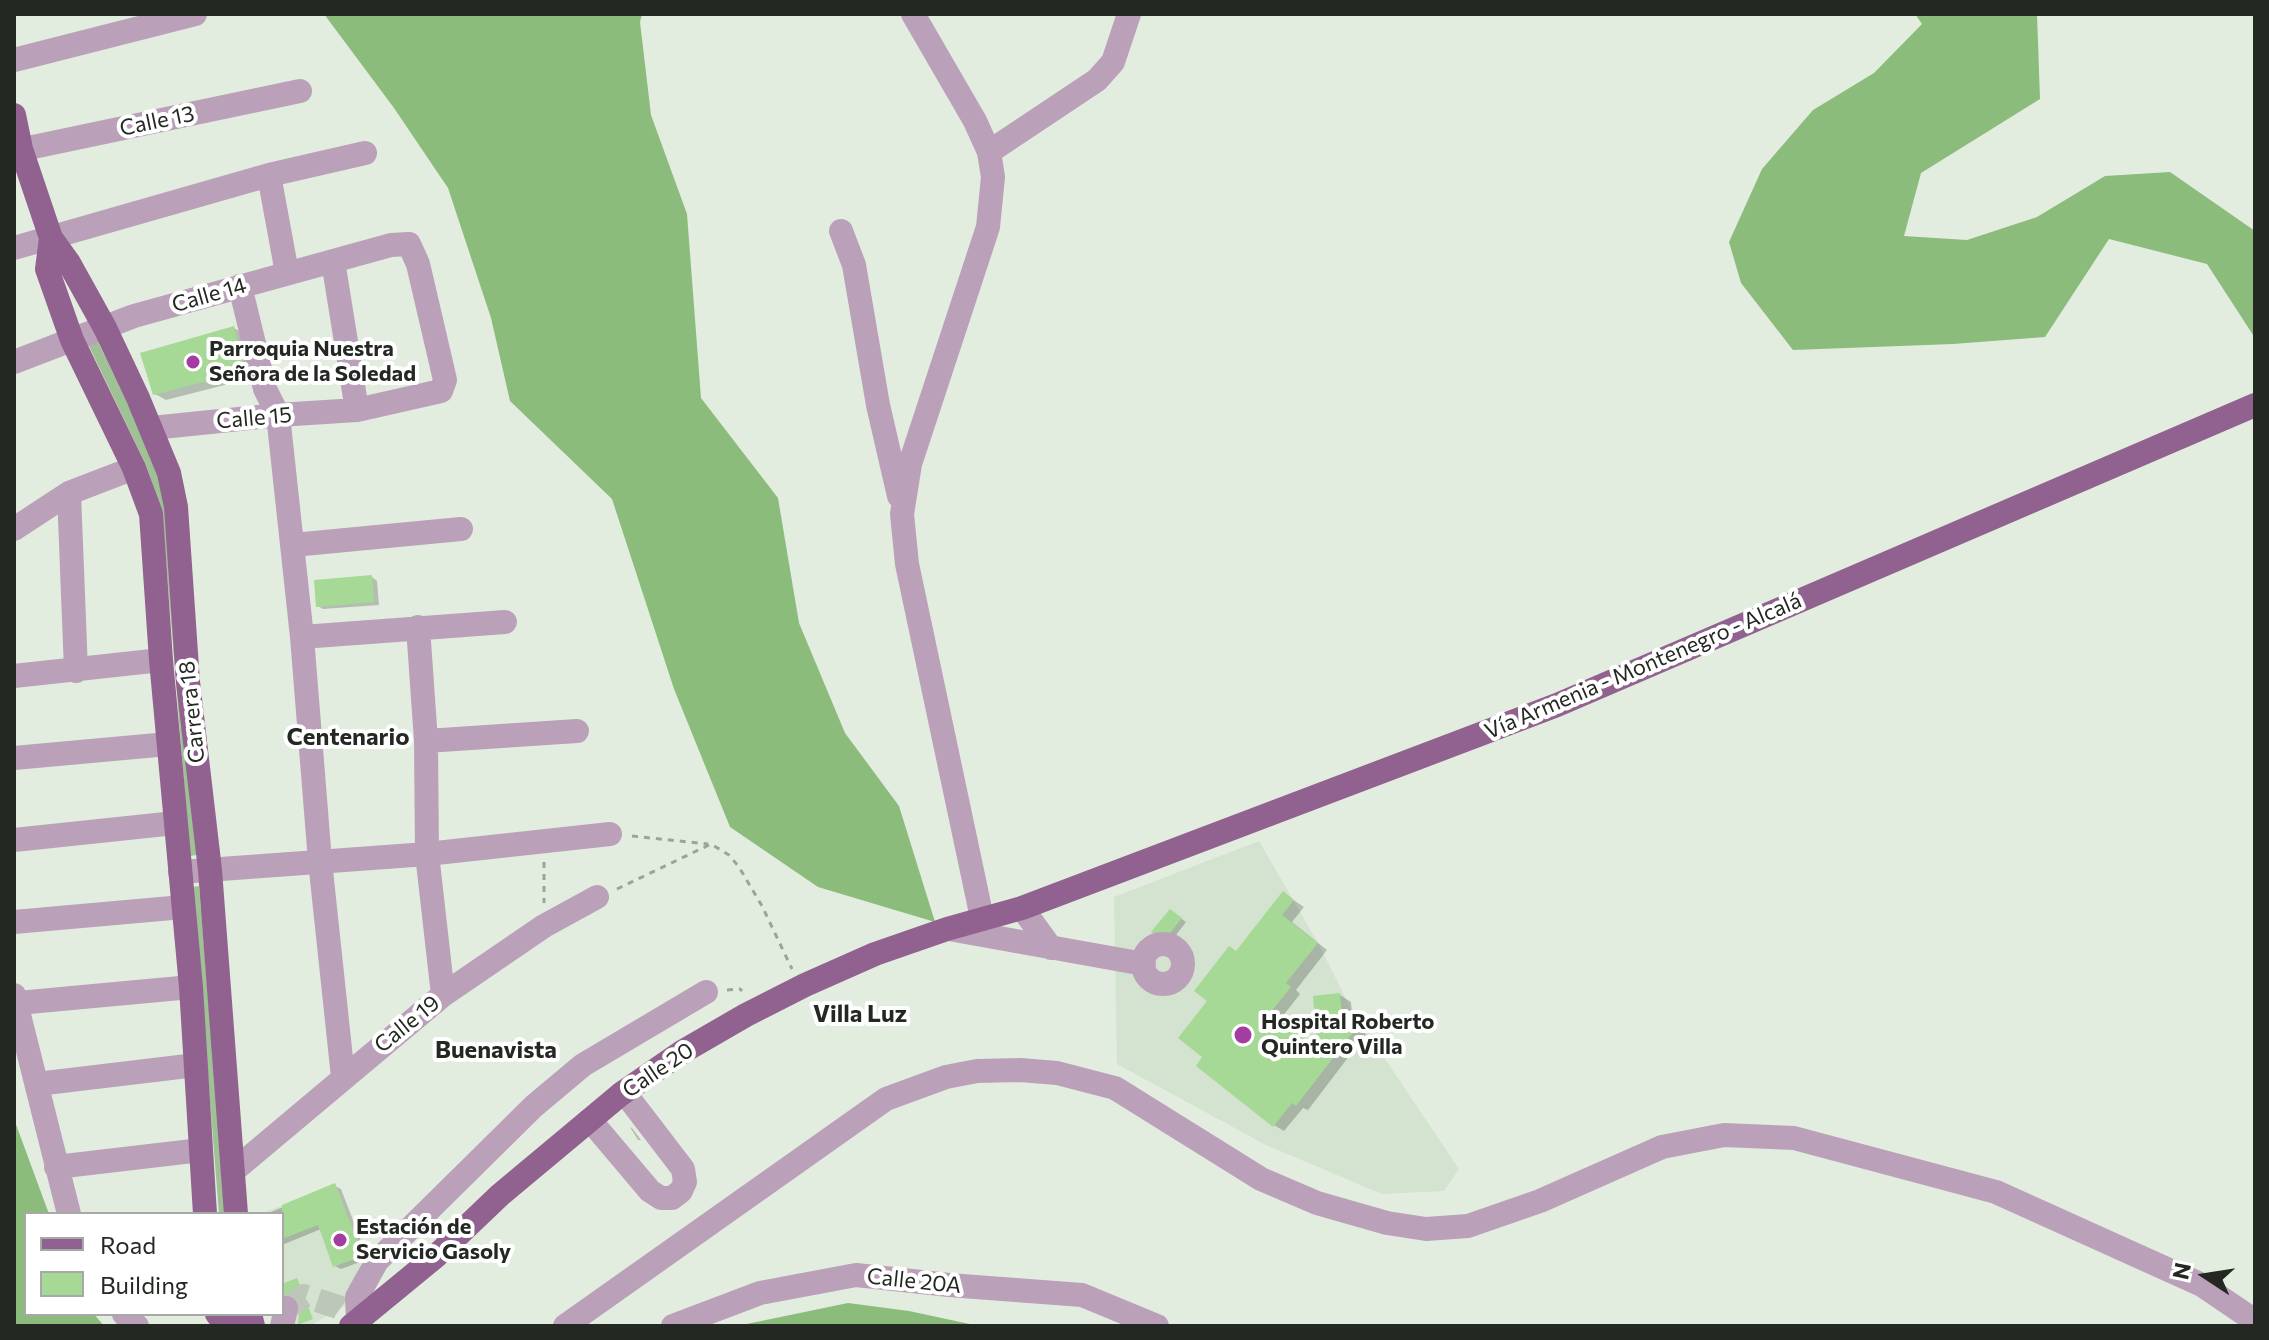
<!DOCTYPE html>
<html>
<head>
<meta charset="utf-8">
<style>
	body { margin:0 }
	#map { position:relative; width:2269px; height:1340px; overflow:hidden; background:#e2eddf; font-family:Commissioner,sans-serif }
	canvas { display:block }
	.frame { position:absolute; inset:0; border:16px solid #242823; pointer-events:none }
	.legend { position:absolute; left:24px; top:1212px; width:260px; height:104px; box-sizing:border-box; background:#fff; border:2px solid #a7a9a7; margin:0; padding:10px 14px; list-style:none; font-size:24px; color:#242823 }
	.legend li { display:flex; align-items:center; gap:16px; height:40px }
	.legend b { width:40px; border:2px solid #a7a9a7 }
	.north { position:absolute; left:2165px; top:1236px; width:80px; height:80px; -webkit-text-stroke:6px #fff; paint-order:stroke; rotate:282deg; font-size:22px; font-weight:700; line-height:32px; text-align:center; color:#242823 }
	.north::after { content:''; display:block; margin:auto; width:28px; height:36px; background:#242823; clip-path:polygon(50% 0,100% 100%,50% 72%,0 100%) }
</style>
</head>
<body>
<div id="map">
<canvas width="2269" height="1340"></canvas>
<div class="frame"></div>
<ul class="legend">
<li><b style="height:10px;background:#91628f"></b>Road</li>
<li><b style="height:22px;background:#a6d896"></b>Building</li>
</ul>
<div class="north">N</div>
</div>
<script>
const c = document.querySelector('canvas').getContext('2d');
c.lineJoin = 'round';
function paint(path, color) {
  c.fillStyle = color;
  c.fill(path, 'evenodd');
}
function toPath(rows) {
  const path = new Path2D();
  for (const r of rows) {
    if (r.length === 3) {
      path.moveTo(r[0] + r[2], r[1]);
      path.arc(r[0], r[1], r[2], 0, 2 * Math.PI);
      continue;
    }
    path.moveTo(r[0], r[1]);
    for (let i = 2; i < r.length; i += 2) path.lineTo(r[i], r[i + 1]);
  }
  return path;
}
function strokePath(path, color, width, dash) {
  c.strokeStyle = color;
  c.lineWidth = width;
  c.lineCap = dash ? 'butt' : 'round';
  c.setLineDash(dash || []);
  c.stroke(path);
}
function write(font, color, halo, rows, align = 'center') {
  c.font = font + ' Commissioner,sans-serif';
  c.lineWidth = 8;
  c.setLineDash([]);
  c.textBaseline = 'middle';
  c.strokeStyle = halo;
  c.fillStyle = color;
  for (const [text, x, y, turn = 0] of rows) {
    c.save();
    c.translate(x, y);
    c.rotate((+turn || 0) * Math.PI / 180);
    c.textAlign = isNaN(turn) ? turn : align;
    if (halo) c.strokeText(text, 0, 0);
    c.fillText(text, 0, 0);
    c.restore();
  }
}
const built = toPath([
	[1259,841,1318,943,1350,1007,1459,1169,1444,1191,1382,1194,1266,1145,1117,1064,1114,897],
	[335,1183,363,1256,346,1305,310,1326,275,1326,271,1314,282,1314,282,1214,261,1214]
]);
const green = toPath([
	[97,340,144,437,157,471,166,509,197,855,190,856,162,511,146,465,88,344],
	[199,886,226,1214,219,1214,193,887]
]);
const forest = toPath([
	[324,14,642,14,640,22,651,115,687,214,701,398,778,498,799,623,845,733,899,806,935,922,818,887,730,827,674,689,612,499,510,401,491,318,448,188,394,108],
	[1915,14,2037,14,2040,99,1921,173,1904,236,1967,240,2037,217,2105,176,2170,172,2255,231,2255,338,2207,264,2109,239,2045,337,1953,344,1793,350,1741,283,1729,242,1762,169,1813,110,1874,73,1922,24],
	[14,1119,49,1214,26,1214,26,1314,94,1314,104,1326,14,1326],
	[848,1303,909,1311,979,1326,737,1326]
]);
const shadow = toPath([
	[234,328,246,335,256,377,166,400,155,394],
	[372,577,377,581,379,605,323,609,318,606],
	[1283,893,1304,907,1292,922,1327,950,1296,990,1300,994,1279,1021,1321,1052,1340,995,1351,1002,1353,1024,1366,1034,1308,1110,1303,1108,1284,1131,1274,1125,1205,1057,1210,1001,1237,952],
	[1175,914,1186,922,1170,943,1154,932],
	[630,1127,632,1128,641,1140,638,1140],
	[335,1186,341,1189,368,1259,341,1269,335,1266,321,1229,282,1245,282,1214,266,1214]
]);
const building = toPath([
	[234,326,245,371,153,395,140,353],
	[372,575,374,602,316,607,314,580],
	[1283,891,1294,900,1282,915,1318,943,1286,983,1291,987,1270,1013,1318,1050,1313,996,1340,993,1342,1015,1357,1027,1296,1106,1292,1103,1273,1127,1196,1066,1202,1057,1178,1038,1207,1001,1194,991,1229,946,1236,951],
	[1170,909,1182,918,1163,942,1151,932],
	[335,1183,363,1256,333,1267,318,1225,282,1239,282,1205],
	[297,1278,313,1319,298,1325,300,1303,290,1294,282,1294,282,1284]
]);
const minorTunnel = toPath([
	[286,1308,304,1296,338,1307,358,1321]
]);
const path = toPath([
	[632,836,708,844],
	[544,862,544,903],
	[617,889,711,844,729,855,739,867,762,906,792,969],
	[727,990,740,989,742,991]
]);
const minor = toPath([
	[913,14,975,121,989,152,993,177,988,227,910,464,902,514,907,564,982,918],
	[14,60,195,14],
	[14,151,300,91],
	[989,152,1097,80,1113,62,1129,14],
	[269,175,287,273],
	[841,231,854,265,878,405,899,496],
	[14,248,269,175,365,153],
	[333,261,357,410],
	[240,286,265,389,278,415,302,637,320,861,343,1077],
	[14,362,134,316,391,245,409,244,418,264,442,367,445,380,441,391,357,410,278,415,152,428],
	[69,493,76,671],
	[14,529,69,493,134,468],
	[293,545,461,529],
	[418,627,426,741,427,854,443,995],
	[302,637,505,622],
	[14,676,161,660],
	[426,741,577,731],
	[14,758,168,744],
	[14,840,175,823],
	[180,872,427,854,610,834],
	[1022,908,1051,948],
	[14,922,183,907],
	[949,929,1144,964],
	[1163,964,20],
	[14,995,69,1214],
	[18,1003,191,987],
	[37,1084,196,1065],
	[590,1120,650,1191,661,1198,672,1198,681,1191,685,1182,683,1169,624,1092],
	[56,1167,201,1150],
	[232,1172,443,995,544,926,597,897],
	[124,1314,137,1326],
	[358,1321,357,1297,377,1261,534,1106,583,1065,706,992],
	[282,1326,286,1308],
	[565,1326,886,1099,946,1077,977,1071,1020,1070,1057,1073,1115,1088,1261,1179,1317,1203,1387,1223,1426,1229,1468,1226,1540,1201,1662,1147,1724,1135,1794,1138,1996,1192,2202,1285,2255,1321],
	[673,1326,760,1293,856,1275,949,1285,1082,1295,1157,1326]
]);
const major = toPath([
	[14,115,21,149,51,238,69,263,105,328,138,398,169,473,176,507,188,682,210,870,236,1214],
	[51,238,47,269,72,340,134,468,151,514,161,660,191,987,205,1214],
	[217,1314,224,1323,232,1326],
	[250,1314,253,1326],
	[351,1326,435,1257,500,1195,621,1094,682,1052,746,1015,805,985,875,954,947,929,1022,908,1557,705,2255,405]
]);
const markers = [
	[193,362,8,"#a33da2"],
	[1243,1035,10,"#a33da2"],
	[340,1240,8,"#a33da2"]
];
const streetNames = [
	["Calle 13",157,121,-12],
	["Calle 14",209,295,-16],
	["Calle 15",254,418,-5],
	["Vía Armenia - Montenegro - Alcalá",1643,666,-23],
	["Carrera 18",192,712,-96],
	["Calle 19",407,1024,-39],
	["Calle 20",658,1070,-34],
	["Calle 20A",914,1281,6]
];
const poiNames = [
	["Parroquia Nuestra",209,349],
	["Señora de la Soledad",209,374],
	["Hospital Roberto",1261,1022],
	["Quintero Villa",1261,1047],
	["Estación de",356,1227],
	["Servicio Gasoly",356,1252]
];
const neighbourhoodNames = [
	["Centenario",348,737],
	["Villa Luz",860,1014],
	["Buenavista",496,1050]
];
paint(built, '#d3e3cf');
paint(green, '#9fc294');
paint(forest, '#8bbc7c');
paint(shadow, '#0003');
paint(building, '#a6d896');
strokePath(minorTunnel, '#bcc6b9', 24, [24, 12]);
strokePath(path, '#9ca499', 3, [6, 6]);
strokePath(minor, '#bba0b9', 24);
strokePath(major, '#91628f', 24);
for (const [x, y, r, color] of markers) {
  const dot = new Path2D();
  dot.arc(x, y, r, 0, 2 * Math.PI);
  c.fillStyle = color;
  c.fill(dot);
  strokePath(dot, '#fff', 3);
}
write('22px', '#242823', '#fff', streetNames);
write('bold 22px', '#242823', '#fff', poiNames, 'left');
write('bold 24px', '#242823', '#fff', neighbourhoodNames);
</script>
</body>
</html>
